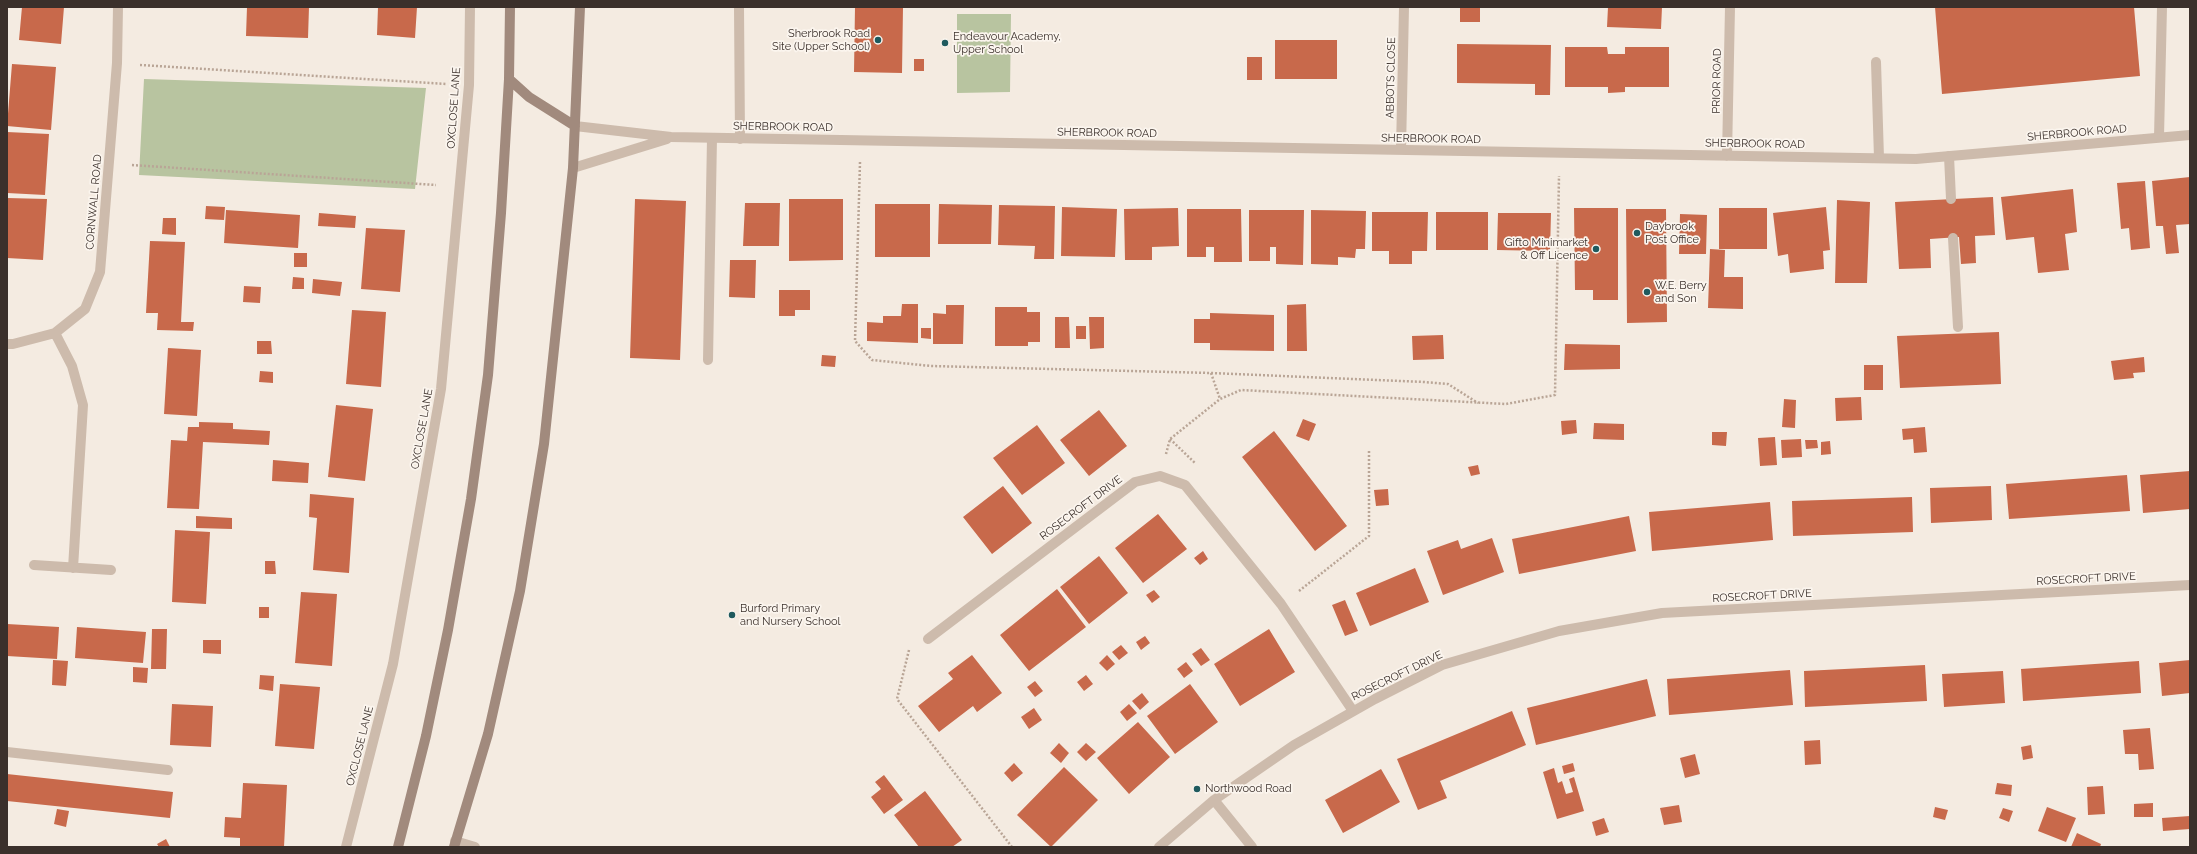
<!DOCTYPE html>
<html>
<head>
<meta charset="utf-8">
<style>
	body { margin:0 }
	#map { position:relative; width:2197px; height:854px; overflow:hidden; background:#f4ebe1; font-family:Raleway,sans-serif }
	canvas { display:block }
	.frame { position:absolute; inset:0; border:8px solid #3b302b; pointer-events:none }
</style>
</head>
<body>
<div id="map">
<canvas width="2197" height="854"></canvas>
<div class="frame"></div>
</div>
<script>
const c = document.querySelector('canvas').getContext('2d');
c.lineJoin = 'round';
function paint(path, color) {
  c.fillStyle = color;
  c.fill(path, 'evenodd');
}
function toPath(rows) {
  const path = new Path2D();
  for (const r of rows) {
    path.moveTo(r[0], r[1]);
    for (let i = 2; i < r.length; i += 2) path.lineTo(r[i], r[i + 1]);
  }
  return path;
}
function strokePath(path, color, width, dash) {
  c.strokeStyle = color;
  c.lineWidth = width;
  c.lineCap = dash ? 'butt' : 'round';
  c.setLineDash(dash || []);
  c.stroke(path);
}
function write(font, color, halo, rows, align = 'center') {
  c.font = font + ' Raleway,sans-serif';
  c.lineWidth = 3.5;
  c.setLineDash([]);
  c.textBaseline = 'middle';
  c.strokeStyle = halo;
  c.fillStyle = color;
  for (const [text, x, y, turn = 0] of rows) {
    c.save();
    c.translate(x, y);
    c.rotate((+turn || 0) * Math.PI / 180);
    c.textAlign = isNaN(turn) ? turn : align;
    if (halo) c.strokeText(text, 0, 0);
    c.fillText(text, 0, 0);
    c.restore();
  }
}
const green = toPath([
	[957,14,1011,14,1010,92,957,93],
	[144,79,426,88,415,189,139,175]
]);
const building = toPath([
	[22,7,64,7,61,44,19,40],
	[247,7,309,7,308,38,246,36],
	[378,7,417,7,415,38,377,35],
	[855,7,903,7,902,73,854,72],
	[1608,7,1662,7,1661,29,1607,27],
	[1935,7,2134,7,2140,76,1942,94],
	[1460,8,1480,8,1480,22,1460,22],
	[1275,40,1337,40,1337,79,1275,79],
	[1457,44,1551,45,1550,95,1535,95,1535,84,1457,83],
	[1565,47,1607,47,1608,54,1625,54,1625,47,1669,47,1669,87,1625,87,1625,92,1608,93,1608,87,1565,87],
	[1247,57,1262,57,1262,80,1247,80],
	[914,59,924,59,924,71,914,71],
	[12,64,56,67,51,130,7,126],
	[7,132,49,134,45,195,7,193],
	[2190,177,2190,224,2176,225,2179,253,2166,254,2163,226,2156,226,2152,181],
	[2145,181,2150,248,2131,250,2129,228,2121,229,2117,183],
	[2073,189,2077,232,2065,234,2069,270,2038,273,2034,237,2006,240,2001,197],
	[1993,197,1995,235,1975,236,1976,263,1961,264,1959,237,1930,239,1931,268,1899,269,1895,202],
	[7,198,47,199,43,260,7,258],
	[635,199,686,201,680,360,630,358],
	[789,199,843,199,843,260,789,261],
	[1837,200,1870,202,1867,283,1835,283],
	[745,203,780,203,779,246,743,246],
	[875,204,930,204,930,257,875,257],
	[939,204,992,205,991,244,938,244],
	[999,205,1055,206,1054,259,1034,259,1035,246,998,245],
	[206,206,225,207,224,220,205,219],
	[1062,207,1117,209,1115,257,1061,256],
	[1826,207,1830,250,1823,251,1824,269,1790,273,1788,254,1778,256,1773,213],
	[1178,208,1179,246,1152,247,1152,260,1125,260,1124,209],
	[1574,208,1618,208,1618,300,1593,300,1593,290,1575,290],
	[1719,208,1767,208,1767,249,1719,249],
	[1187,209,1241,209,1242,262,1214,262,1214,247,1206,247,1206,257,1187,257],
	[1626,209,1666,209,1667,322,1627,323],
	[226,210,300,215,298,248,224,243],
	[1249,210,1304,210,1303,265,1276,264,1276,247,1270,247,1270,261,1249,261],
	[1311,210,1366,211,1365,249,1356,249,1355,258,1338,257,1338,265,1311,264],
	[1372,212,1428,212,1427,251,1412,251,1412,264,1389,264,1389,251,1372,251],
	[1436,212,1488,212,1488,250,1436,250],
	[319,213,356,216,355,228,318,226],
	[1498,213,1551,213,1550,251,1497,250],
	[1680,214,1707,215,1706,254,1679,254],
	[163,218,176,218,176,235,162,234],
	[366,228,405,230,400,292,361,289],
	[150,241,185,242,181,322,194,322,193,331,157,330,158,313,146,313],
	[1710,249,1725,250,1724,277,1743,277,1743,309,1708,308],
	[294,253,307,253,307,267,294,267],
	[730,260,756,260,755,298,729,297],
	[293,277,304,278,304,289,292,289],
	[313,279,342,282,340,296,312,293],
	[244,286,261,287,260,303,243,302],
	[779,290,810,290,810,310,795,310,795,316,779,316],
	[902,304,918,304,918,343,867,341,867,322,883,323,883,316,901,316],
	[1306,304,1307,351,1287,351,1287,305],
	[946,305,964,305,963,344,933,344,933,313,946,314],
	[995,307,1027,307,1027,312,1040,312,1040,342,1028,342,1028,346,995,346],
	[352,310,386,312,381,387,346,384],
	[1210,313,1274,315,1274,351,1210,350,1210,343,1194,343,1194,319,1210,319],
	[1055,317,1069,317,1070,348,1055,348],
	[1089,317,1104,317,1104,348,1090,349],
	[1076,326,1086,326,1086,339,1076,339],
	[921,328,931,328,931,339,921,338],
	[1999,332,2001,384,1900,388,1897,336],
	[1443,335,1444,359,1413,360,1412,336],
	[257,341,271,341,272,354,257,354],
	[1565,344,1620,345,1620,369,1564,370],
	[168,348,201,350,197,416,164,414],
	[822,355,836,356,835,367,821,366],
	[2144,357,2145,372,2133,373,2134,378,2114,380,2111,361],
	[1864,365,1883,365,1883,390,1864,390],
	[260,371,273,372,273,383,259,382],
	[1861,397,1862,420,1836,421,1835,398],
	[1784,399,1796,400,1795,428,1782,427],
	[336,405,373,409,365,481,328,477],
	[1099,410,1127,446,1089,476,1060,440],
	[1303,419,1316,424,1309,441,1296,436],
	[1576,420,1577,433,1562,435,1561,421],
	[199,422,233,423,233,429,270,431,269,445,203,442,199,509,167,508,171,440,187,441,188,427,199,427],
	[1594,423,1624,424,1624,440,1593,439],
	[1037,425,1065,463,1022,495,993,458],
	[1925,427,1927,452,1914,453,1913,439,1903,440,1902,429],
	[1274,431,1347,526,1315,551,1242,457],
	[1712,432,1727,432,1726,446,1712,445],
	[1775,437,1777,465,1760,466,1758,438],
	[1801,439,1802,457,1782,458,1781,440],
	[1805,440,1817,440,1818,448,1806,449],
	[1830,441,1831,454,1821,455,1821,442],
	[273,460,309,463,308,483,272,481],
	[1478,465,1480,474,1471,476,1468,467],
	[2190,471,2190,509,2143,513,2140,475],
	[2127,475,2130,511,2009,519,2006,484],
	[1003,486,1032,523,992,554,963,517],
	[1991,486,1992,520,1931,523,1930,488],
	[1388,489,1389,505,1376,506,1374,490],
	[310,494,354,498,349,573,313,570,317,518,309,517],
	[1912,497,1913,532,1793,536,1792,501],
	[1770,502,1773,540,1652,551,1649,512],
	[1158,514,1187,549,1143,583,1115,548],
	[196,516,232,518,232,529,196,528],
	[1629,516,1636,551,1519,574,1512,539],
	[175,530,210,532,206,604,172,602],
	[1492,538,1504,572,1443,595,1427,551,1458,540,1461,549],
	[1203,551,1208,559,1200,565,1194,558],
	[1099,556,1128,593,1089,624,1060,587],
	[265,561,275,561,276,574,265,574],
	[1415,568,1429,602,1370,626,1356,593],
	[1057,589,1086,627,1029,671,1000,635],
	[1154,590,1160,597,1152,603,1146,595],
	[301,592,337,594,332,666,295,663],
	[1345,600,1358,631,1345,636,1332,605],
	[259,607,269,607,269,618,259,618],
	[7,624,59,627,57,659,7,656],
	[77,627,146,632,143,663,75,658],
	[152,629,167,629,166,669,151,669],
	[1269,629,1295,672,1240,706,1214,664],
	[1145,636,1150,643,1141,650,1136,642],
	[203,640,221,640,221,654,203,653],
	[1121,645,1128,653,1119,660,1112,652],
	[1201,648,1210,660,1201,666,1192,654],
	[972,655,1002,693,977,712,973,706,939,732,918,706,953,679,948,673],
	[1107,655,1115,664,1107,671,1099,663],
	[53,660,68,661,66,686,52,685],
	[2190,660,2190,693,2162,696,2159,663],
	[2139,661,2141,693,2023,701,2021,669],
	[1186,662,1193,671,1184,678,1177,669],
	[1925,665,1927,701,1805,707,1804,671],
	[133,667,148,668,147,683,133,682],
	[1790,670,1793,705,1669,715,1667,679],
	[2003,671,2005,703,1944,707,1942,674],
	[260,675,274,676,273,691,259,689],
	[1086,675,1093,684,1084,691,1077,682],
	[1647,679,1656,716,1536,745,1527,708],
	[1035,681,1043,691,1035,697,1027,687],
	[280,684,320,687,314,749,275,746],
	[1190,684,1218,722,1175,754,1147,716],
	[1142,693,1149,702,1140,710,1132,701],
	[172,704,213,706,211,747,170,745],
	[1129,704,1137,713,1127,721,1120,712],
	[1034,708,1042,720,1029,729,1021,717],
	[1512,711,1526,745,1440,781,1447,798,1418,810,1397,759],
	[1138,722,1170,757,1129,794,1097,758],
	[2150,728,2154,769,2139,770,2138,754,2125,754,2123,730],
	[1820,740,1821,764,1805,765,1804,741],
	[1059,743,1069,753,1061,763,1050,753],
	[1086,743,1096,752,1086,761,1077,752],
	[2031,745,2033,758,2023,760,2021,747],
	[1695,754,1700,774,1685,778,1680,758],
	[1014,763,1023,773,1012,782,1004,773],
	[1573,763,1575,771,1564,774,1562,766],
	[1064,767,1098,800,1051,847,1017,815],
	[1554,768,1558,783,1562,781,1566,794,1573,792,1569,779,1574,777,1584,811,1557,819,1543,772],
	[1381,769,1400,802,1343,833,1325,800],
	[7,774,173,792,170,818,7,801],
	[884,775,903,800,884,814,871,797,881,789,875,782],
	[243,783,287,785,284,847,240,847,240,838,224,837,225,817,241,818],
	[1997,783,2012,785,2011,796,1995,794],
	[2103,786,2105,814,2088,815,2087,787],
	[925,791,962,840,952,847,919,847,894,815],
	[2153,803,2153,817,2134,817,2134,804],
	[1679,805,1682,822,1664,825,1660,808],
	[1935,807,1948,810,1945,820,1933,817],
	[2047,807,2076,818,2066,842,2038,831],
	[2003,808,2013,811,2009,822,1999,818],
	[57,809,69,811,66,827,54,824],
	[2190,816,2190,829,2163,831,2162,818],
	[1604,818,1609,832,1596,836,1592,822],
	[2077,833,2101,844,2100,847,2071,847],
	[166,839,170,847,159,847,157,844]
]);
const path = toPath([
	[140,65,446,84],
	[860,162,855,341,872,360,931,366,1211,373,1424,382,1448,384,1478,403],
	[132,165,436,185],
	[1211,373,1220,399],
	[1170,439,1195,463],
	[1166,454,1170,439,1220,399,1241,390,1506,404,1555,395,1559,176],
	[1299,591,1369,536,1369,449],
	[909,650,897,699,1012,847]
]);
const lane = toPath([
	[739,7,740,139],
	[1876,62,1879,158],
	[2159,137,2162,7],
	[1949,156,1951,199],
	[1953,238,1958,327],
	[708,360,712,138],
	[7,752,168,770],
	[455,841,475,847]
]);
const street = toPath([
	[575,126,671,137,1916,159,2190,135],
	[1401,150,1404,7],
	[1727,156,1730,7],
	[573,168,667,139],
	[55,333,72,366,83,405,73,568],
	[7,344,13,344,55,333,85,309,100,272,117,63,118,7],
	[34,565,111,570],
	[928,639,1135,482,1160,476,1185,485,1281,604,1353,711],
	[1214,800,1252,847],
	[346,847,393,664,441,389,469,85,470,7],
	[1159,847,1214,800,1294,745,1375,699,1442,665,1559,631,1662,613,2190,585]
]);
const secondary = toPath([
	[509,79,529,97,575,126],
	[398,847,426,736,448,630,471,499,488,375,501,213,509,79,510,7],
	[454,847,488,734,520,591,544,444,573,168,580,7]
]);
const markers = [
	[878,40,4,"#1f5a5e"],
	[945,43,4,"#1f5a5e"],
	[1637,233,4,"#1f5a5e"],
	[1596,249,4,"#1f5a5e"],
	[1647,292,4,"#1f5a5e"],
	[732,615,4,"#1f5a5e"],
	[1197,789,4,"#1f5a5e"]
];
const poiNames = [
	["Sherbrook Road",870,34,"right"],
	["Site (Upper School)",870,47,"right"],
	["Endeavour Academy,",953,37],
	["Upper School",953,50],
	["Daybrook",1645,227],
	["Post Office",1645,240],
	["Gifto Minimarket",1588,243,"right"],
	["& Off Licence",1588,256,"right"],
	["W.E. Berry",1655,286],
	["and Son",1655,299],
	["Burford Primary",740,609],
	["and Nursery School",740,622],
	["Northwood Road",1205,789]
];
const streetNames = [
	["ABBOTS CLOSE",1391,78,-89],
	["PRIOR ROAD",1717,81,-89],
	["OXCLOSE LANE",454,108,-86],
	["SHERBROOK ROAD",783,127,1],
	["SHERBROOK ROAD",1107,133,1],
	["SHERBROOK ROAD",2077,133,-5],
	["SHERBROOK ROAD",1431,139,1],
	["SHERBROOK ROAD",1755,144,1],
	["CORNWALL ROAD",94,202,-85],
	["OXCLOSE LANE",422,429,-80],
	["ROSECROFT DRIVE",1081,508,-37],
	["ROSECROFT DRIVE",2086,579,-3],
	["ROSECROFT DRIVE",1762,596,-3],
	["ROSECROFT DRIVE",1397,676,-26],
	["OXCLOSE LANE",360,746,-76]
];
paint(green, '#b8c4a0');
paint(building, '#c8694b');
strokePath(path, '#b9a596', 2.5, [2, 2]);
strokePath(lane, '#cdbbac', 10);
strokePath(street, '#cdbbac', 10);
strokePath(secondary, '#a18a7d', 10);
for (const [x, y, r, color] of markers) {
  const dot = new Path2D();
  dot.arc(x, y, r, 0, 2 * Math.PI);
  c.fillStyle = color;
  c.fill(dot);
  strokePath(dot, '#fbf5ee', 1.5);
}
write('11px', '#3b302b', '#fbf5ee', poiNames, 'left');
write('11px', '#3b302b', '#fbf5ee', streetNames);
</script>
</body>
</html>
